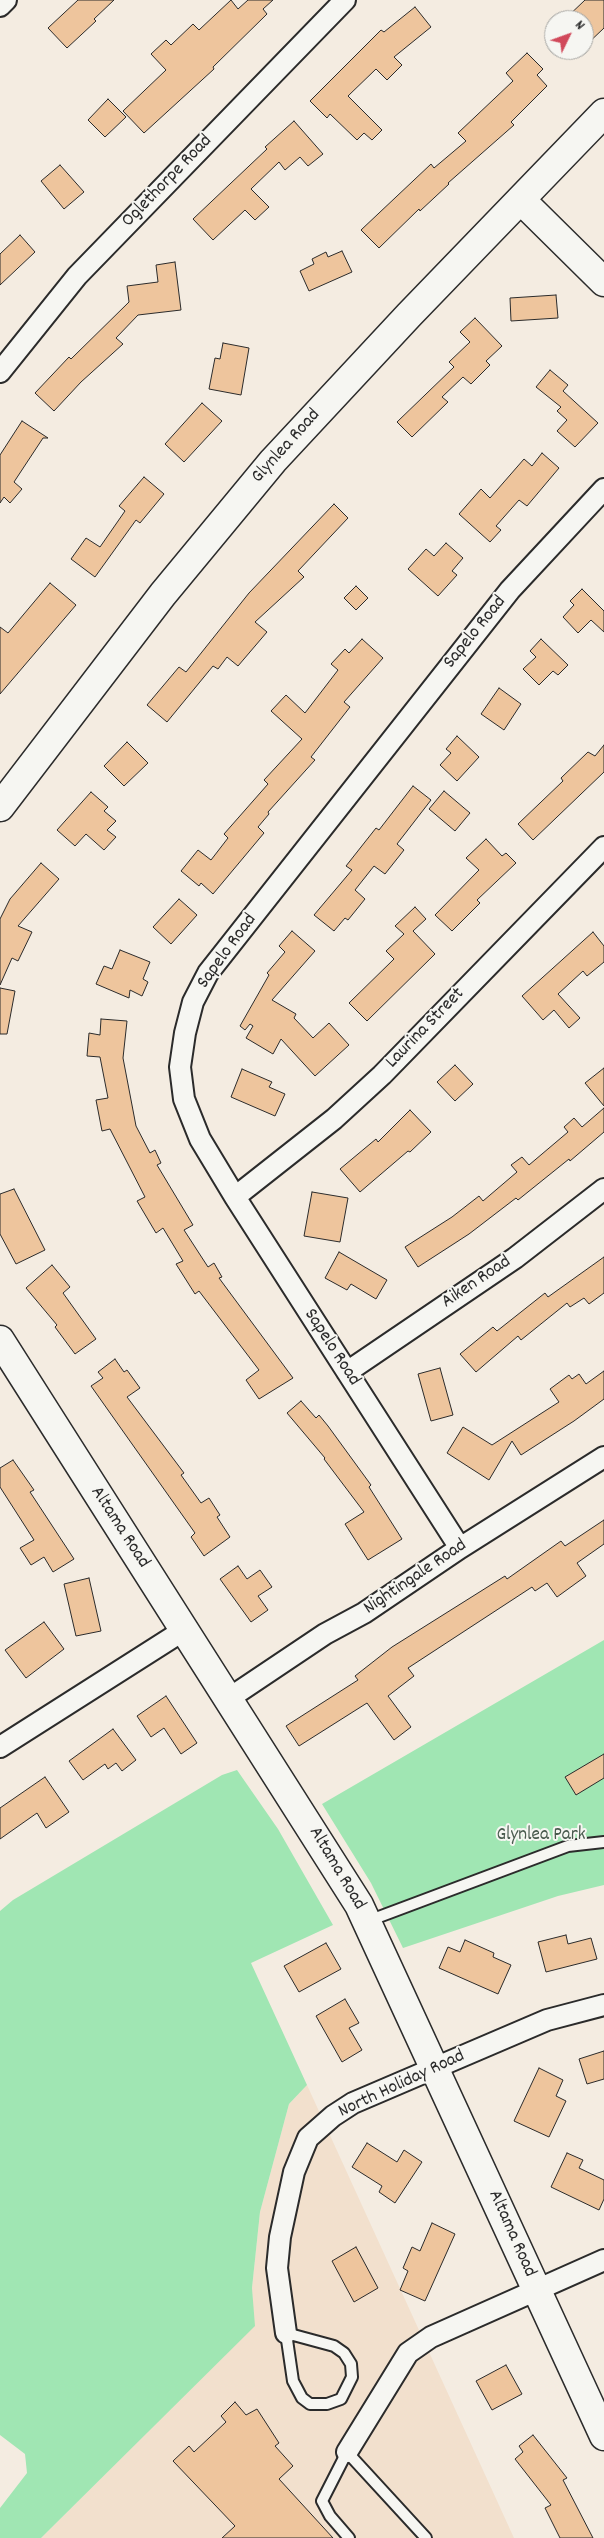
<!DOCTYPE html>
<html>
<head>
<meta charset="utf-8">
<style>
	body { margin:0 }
	#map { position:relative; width:604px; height:2538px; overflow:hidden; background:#f4ece1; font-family:Dekko,sans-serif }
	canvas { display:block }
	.north { position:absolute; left:544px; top:10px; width:50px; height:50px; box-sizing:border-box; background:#f6f6f2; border:1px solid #a5a5a2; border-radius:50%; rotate:48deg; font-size:14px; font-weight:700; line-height:20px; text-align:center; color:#2b2b2b }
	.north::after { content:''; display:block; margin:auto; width:18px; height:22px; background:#d1495b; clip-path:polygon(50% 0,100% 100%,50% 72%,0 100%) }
</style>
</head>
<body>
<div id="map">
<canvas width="604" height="2538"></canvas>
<div class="north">N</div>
</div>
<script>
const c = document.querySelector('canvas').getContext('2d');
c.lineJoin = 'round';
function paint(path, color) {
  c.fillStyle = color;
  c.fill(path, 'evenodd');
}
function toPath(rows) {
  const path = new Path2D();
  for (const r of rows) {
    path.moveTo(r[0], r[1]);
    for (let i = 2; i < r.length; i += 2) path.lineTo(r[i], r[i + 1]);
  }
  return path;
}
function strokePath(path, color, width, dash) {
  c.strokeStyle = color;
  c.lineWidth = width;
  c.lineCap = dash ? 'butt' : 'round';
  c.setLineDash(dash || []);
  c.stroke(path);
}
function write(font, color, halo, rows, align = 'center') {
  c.font = font + ' Dekko,sans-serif';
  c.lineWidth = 4;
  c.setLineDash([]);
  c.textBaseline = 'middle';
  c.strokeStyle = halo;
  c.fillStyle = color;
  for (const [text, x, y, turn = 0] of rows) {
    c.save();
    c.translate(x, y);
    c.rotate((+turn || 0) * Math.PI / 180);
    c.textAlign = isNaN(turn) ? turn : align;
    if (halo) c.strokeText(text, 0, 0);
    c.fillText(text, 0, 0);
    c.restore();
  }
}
const built = toPath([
	[307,2085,514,2538,41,2538,254,2326,252,2288,260,2212,289,2104]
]);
const green = toPath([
	[604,1640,604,1885,558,1896,403,1948,371,1883,322,1804],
	[237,1770,278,1829,333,1925,251,1963,307,2085,289,2104,260,2212,252,2288,255,2326,41,2538,0,2538,0,2508,27,2473,25,2454,0,2435,0,1911,13,1900,222,1775]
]);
const building = toPath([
	[78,0,114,0,94,19,96,21,67,48,48,28,78,0],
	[231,0,238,9,248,0,273,0,263,9,267,14,213,67,214,69,144,133,123,111,166,70,151,54,166,40,171,45,193,24,199,30,231,0],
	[585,0,604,0,604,28,584,47,584,20,564,20,585,0],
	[415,7,431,27,394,57,402,65,387,80,376,69,348,96,382,130,372,140,364,133,357,140,330,114,327,118,310,101,381,30,384,32,415,7],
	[527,53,543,69,537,75,547,86,511,122,514,125,448,183,449,184,420,211,419,209,379,248,361,230,431,164,434,168,466,141,458,133,513,81,506,73,527,53],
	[108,99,126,117,105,137,88,120,108,99],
	[294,121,323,154,308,166,300,157,285,170,279,162,251,189,269,207,255,220,245,210,213,240,193,219,267,149,265,147,294,121],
	[60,165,84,192,64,209,41,181,60,165],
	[20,235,35,252,0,285,0,254,20,235],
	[342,251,352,272,309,291,300,271,314,264,312,259,326,252,328,257,342,251],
	[175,262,181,310,138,315,116,338,123,344,81,382,54,411,35,393,69,357,71,359,129,302,127,286,158,282,156,265,175,262],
	[556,295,558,318,511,321,510,298,556,295],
	[475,318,502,346,486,361,490,365,471,384,463,377,442,397,448,402,412,437,397,422,454,367,449,362,470,342,460,332,475,318],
	[223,343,249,348,241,395,209,389,215,358,220,359,223,343],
	[550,370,568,385,563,391,598,423,575,447,557,431,567,420,557,411,561,407,536,387,550,370],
	[202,403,222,421,184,462,165,444,202,403],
	[22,421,48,438,43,438,14,482,22,489,10,503,4,497,0,503,0,455,22,421],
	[542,453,559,468,527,506,519,500,496,526,501,530,490,542,459,514,481,489,490,498,524,459,532,466,542,453],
	[144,477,164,494,140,523,136,520,95,577,71,559,86,538,100,547,125,511,119,506,144,477],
	[334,504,348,518,298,571,304,577,255,622,267,632,238,666,227,657,218,669,213,666,167,722,147,705,179,667,186,672,249,593,334,504],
	[446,543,463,558,452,571,457,575,438,596,408,569,426,549,434,556,446,543],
	[50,583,76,605,0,694,0,627,8,633,50,583],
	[356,586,368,598,356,610,344,598,356,586],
	[582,589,604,611,604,632,591,620,578,633,563,617,574,605,570,601,582,589],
	[362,639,383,658,344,702,350,707,311,757,315,760,268,812,269,814,258,827,264,833,213,894,201,883,199,886,181,871,198,850,211,860,228,838,224,834,268,784,264,780,302,739,271,711,286,695,305,713,338,670,331,664,345,649,349,653,362,639],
	[541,639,568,665,558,675,553,671,539,685,523,669,536,657,530,651,541,639],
	[499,688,521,704,504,730,481,714,499,688],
	[457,736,479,757,457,781,440,765,451,753,446,749,457,736],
	[127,742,148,763,124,786,104,766,127,742],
	[604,745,604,772,533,840,518,824,563,781,561,778,588,752,595,756,604,745],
	[413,786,431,800,397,844,404,850,385,874,374,866,355,890,365,899,348,920,345,918,334,931,314,915,352,870,346,866,376,828,379,830,413,786],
	[444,791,470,813,455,831,429,809,444,791],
	[91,792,108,807,104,811,116,821,107,830,116,837,104,850,86,834,75,846,57,830,91,792],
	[486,839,502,856,506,853,516,863,477,900,480,903,452,931,435,915,479,870,466,858,486,839],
	[41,863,59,879,18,926,32,932,18,961,12,958,0,985,0,919,10,899,41,863],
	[179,899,197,915,171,944,153,927,179,899],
	[415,907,426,919,413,931,435,954,367,1021,349,1003,394,959,386,951,404,934,395,926,415,907],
	[292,931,315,951,272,1000,296,1014,294,1018,313,1038,329,1023,349,1045,315,1076,281,1039,273,1054,246,1038,253,1026,250,1024,245,1030,240,1026,269,975,267,973,285,952,279,946,292,931],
	[593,932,604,946,604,962,587,976,583,971,558,994,580,1018,569,1028,554,1010,543,1020,522,996,593,932],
	[120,950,150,962,143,979,148,982,142,996,130,990,129,998,96,984,104,966,112,969,120,950],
	[0,988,15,991,7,1034,0,1034,0,988],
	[101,1019,127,1021,123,1058,136,1126,150,1153,155,1150,161,1163,157,1165,193,1225,184,1230,208,1267,214,1263,222,1277,219,1278,293,1378,259,1399,246,1380,259,1370,199,1291,195,1294,176,1264,183,1261,163,1228,156,1233,137,1201,145,1197,110,1129,102,1131,96,1100,108,1098,100,1057,87,1056,89,1033,100,1035,101,1019],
	[455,1065,473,1084,455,1101,437,1082,455,1065],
	[604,1068,604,1106,585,1083,604,1068],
	[242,1069,272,1082,269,1087,285,1094,275,1116,231,1097,242,1069],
	[604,1108,604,1132,570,1161,569,1159,518,1200,516,1198,469,1234,418,1267,405,1247,452,1217,479,1196,483,1201,517,1172,511,1165,522,1157,529,1165,568,1132,564,1127,574,1118,582,1127,604,1108],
	[410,1110,431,1132,410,1152,408,1151,360,1192,340,1169,376,1139,378,1142,410,1110],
	[14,1189,45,1250,16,1264,0,1234,0,1194,14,1189],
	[312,1192,348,1198,340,1242,304,1236,312,1192],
	[339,1252,387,1280,376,1299,351,1284,347,1290,325,1278,339,1252],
	[604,1257,604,1293,589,1304,584,1298,570,1307,567,1303,521,1340,518,1336,476,1372,460,1354,493,1327,497,1331,545,1293,548,1297,604,1257],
	[52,1265,70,1287,63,1293,96,1339,75,1354,55,1327,57,1325,26,1288,52,1265],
	[115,1359,124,1372,127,1370,140,1388,127,1397,184,1473,181,1475,201,1503,209,1498,220,1515,217,1517,230,1537,204,1556,191,1537,195,1533,91,1386,103,1378,98,1372,115,1359],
	[440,1368,453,1415,431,1421,418,1374,440,1368],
	[604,1371,604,1399,574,1421,521,1455,512,1441,489,1480,447,1453,463,1427,492,1445,559,1402,550,1389,569,1375,572,1379,579,1374,586,1384,604,1371],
	[301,1401,316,1418,319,1415,328,1426,371,1485,369,1487,402,1539,368,1560,345,1524,364,1512,324,1459,325,1458,287,1413,301,1401],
	[13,1460,34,1490,30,1492,74,1559,53,1572,44,1557,31,1565,20,1548,34,1540,0,1487,0,1468,13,1460],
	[604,1520,604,1544,577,1563,586,1576,557,1597,547,1583,535,1591,532,1587,408,1668,414,1676,388,1696,411,1727,394,1740,367,1703,299,1746,286,1726,358,1680,355,1676,392,1647,505,1576,507,1579,561,1541,565,1546,604,1520],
	[238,1566,247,1579,260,1570,272,1587,258,1596,268,1610,251,1622,220,1579,238,1566],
	[89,1578,101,1631,76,1636,64,1584,89,1578],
	[44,1622,64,1649,26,1678,5,1650,44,1622],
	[166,1696,197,1743,181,1754,164,1728,151,1737,137,1716,166,1696],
	[113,1729,136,1760,122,1771,116,1763,108,1769,105,1764,83,1780,69,1761,113,1729],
	[604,1754,604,1778,576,1795,565,1777,604,1754],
	[45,1777,69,1812,46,1828,37,1813,0,1839,0,1808,45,1777],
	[566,1935,568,1944,591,1938,597,1959,546,1972,538,1942,566,1935],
	[465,1940,494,1953,493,1957,511,1965,498,1994,439,1968,448,1947,460,1952,465,1940],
	[326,1943,341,1969,299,1992,284,1966,326,1943],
	[345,1999,359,2023,349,2028,362,2050,342,2062,316,2016,345,1999],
	[604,2051,604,2079,587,2084,579,2059,604,2051],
	[539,2068,563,2080,556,2096,566,2101,549,2137,514,2121,539,2068],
	[367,2143,397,2162,404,2150,422,2162,395,2203,379,2192,382,2186,352,2167,367,2143],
	[567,2153,583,2160,579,2168,604,2180,604,2199,599,2210,551,2187,567,2153],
	[432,2223,455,2234,425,2301,400,2290,408,2271,403,2268,412,2247,420,2251,432,2223],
	[356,2247,378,2288,354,2302,332,2261,356,2247],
	[506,2365,522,2394,492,2410,476,2381,506,2365],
	[235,2402,246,2415,257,2409,279,2443,275,2446,293,2466,279,2479,333,2538,222,2538,235,2526,173,2461,189,2446,194,2452,226,2422,221,2416,235,2402],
	[533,2435,567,2478,563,2480,593,2538,560,2538,545,2508,551,2505,515,2459,523,2452,519,2446,533,2435]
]);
const lane = toPath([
	[368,1921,568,1846,604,1842],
	[286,2333,334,2346,344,2353,351,2364,352,2377,341,2399,327,2404,310,2404,302,2398,293,2381,286,2333],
	[349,2538,330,2516,322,2501,347,2452,426,2538]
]);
const street = toPath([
	[0,6,6,0],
	[0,372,77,276,345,0],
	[235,1197,334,1119,382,1075,604,847],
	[347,1372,515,1258,604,1189],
	[460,1548,235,1197,200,1139,184,1099,180,1067,185,1033,193,1002,208,973,510,590,604,489],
	[228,1699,325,1634,364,1613,460,1548,604,1457],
	[0,1747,184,1630],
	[286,2333,277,2268,280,2237,294,2172,308,2138,333,2116,353,2103,547,2020,604,2005],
	[347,2452,408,2353,431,2337,604,2260]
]);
const secondary = toPath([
	[521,200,604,282],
	[0,807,163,594,273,461,409,315,604,113],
	[0,1340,359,1905,604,2436]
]);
const streetNames = [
	["Oglethorpe Road",168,182,-46],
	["Glynlea Road",287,447,-48],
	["Sapelo Road",476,633,-51],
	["Sapelo Road",228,952,-54],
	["Laurina Street",426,1029,-46],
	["Aiken Road",477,1283,-34],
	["Sapelo Road",331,1348,57],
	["Altama Road",119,1528,57],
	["Nightingale Road",416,1578,-34],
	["Altama Road",336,1869,59],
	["North Holiday Road",402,2085,-25],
	["Altama Road",511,2234,66]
];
const parkNames = [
	["Glynlea Park",541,1836]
];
paint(built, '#f2e0cd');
paint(green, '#a0e6b3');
paint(building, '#eec59d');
strokePath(building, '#2b2b2b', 1);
strokePath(lane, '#2b2b2b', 14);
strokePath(street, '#2b2b2b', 24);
strokePath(secondary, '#2b2b2b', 31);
strokePath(lane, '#f6f6f2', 10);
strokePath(street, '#f6f6f2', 20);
strokePath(secondary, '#f6f6f2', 28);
write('19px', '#2b2b2b', '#f6f6f2', streetNames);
write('19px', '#485a4d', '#f6f6f2', parkNames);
</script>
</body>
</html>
